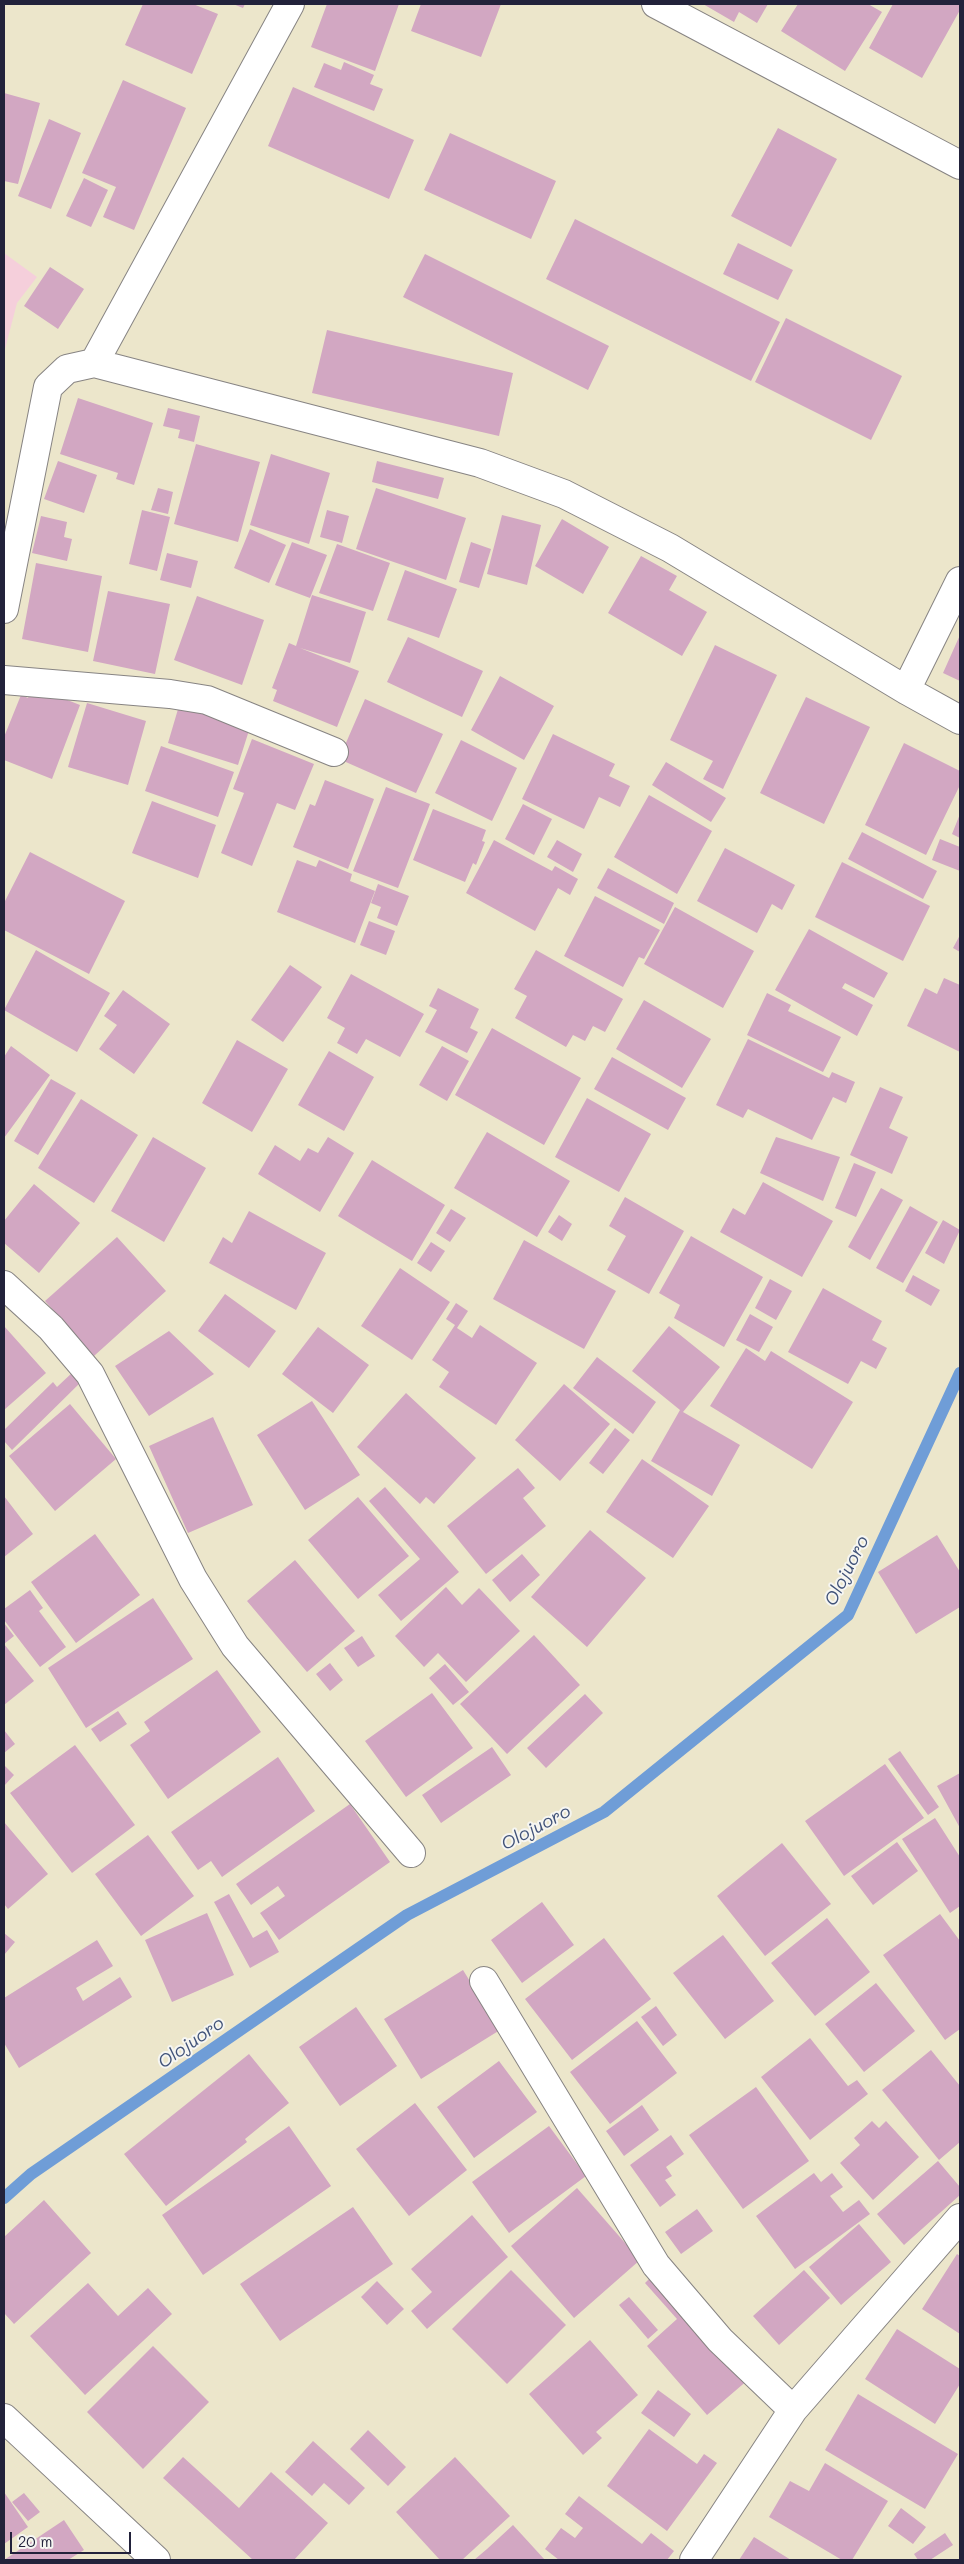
<!DOCTYPE html>
<html>
<head>
<meta charset="utf-8">
<style>
	body { margin:0 }
	#map { position:relative; width:964px; height:2564px; overflow:hidden; background:#ece6cb; font-family:Mali,sans-serif }
	canvas { display:block }
	.frame { position:absolute; inset:0; border:5px solid #22223b; pointer-events:none }
	.scale { position:absolute; left:10px; top:2532px; width:121px; height:22px; box-sizing:border-box; border:2px solid #22223b; border-top:0; padding-left:6px; font-size:15px; line-height:18px; white-space:nowrap; color:#22223b; -webkit-text-stroke:4px #f6f6f2; paint-order:stroke }
</style>
</head>
<body>
<div id="map">
<canvas width="964" height="2564"></canvas>
<div class="frame"></div>
<div class="scale">20 m</div>
</div>
<script>
const c = document.querySelector('canvas').getContext('2d');
c.lineJoin = 'round';
function paint(path, color) {
  c.fillStyle = color;
  c.fill(path, 'evenodd');
}
function toPath(rows) {
  const path = new Path2D();
  for (const r of rows) {
    path.moveTo(r[0], r[1]);
    for (let i = 2; i < r.length; i += 2) path.lineTo(r[i], r[i + 1]);
  }
  return path;
}
function strokePath(path, color, width, dash) {
  c.strokeStyle = color;
  c.lineWidth = width;
  c.lineCap = dash ? 'butt' : 'round';
  c.setLineDash(dash || []);
  c.stroke(path);
}
function write(font, color, halo, rows, align = 'center') {
  c.font = font + ' Mali,sans-serif';
  c.lineWidth = 4;
  c.setLineDash([]);
  c.textBaseline = 'middle';
  c.strokeStyle = halo;
  c.fillStyle = color;
  for (const [text, x, y, turn = 0] of rows) {
    c.save();
    c.translate(x, y);
    c.rotate((+turn || 0) * Math.PI / 180);
    c.textAlign = isNaN(turn) ? turn : align;
    if (halo) c.strokeText(text, 0, 0);
    c.fillText(text, 0, 0);
    c.restore();
  }
}
const built = toPath([
	[4,253,37,277,17,303,4,353]
]);
const stream = toPath([
	[4,2198,31,2174,407,1915,604,1812,848,1615,960,1373]
]);
const building = toPath([
	[143,4,193,4,218,14,192,74,125,45],
	[233,4,245,4,243,8],
	[327,4,399,4,375,71,311,47],
	[421,4,501,4,481,57,411,31],
	[703,4,768,4,757,23,739,12,734,22],
	[798,4,868,4,882,12,845,71,781,31],
	[893,4,960,4,960,10,922,78,869,48],
	[344,62,374,75,370,84,383,89,374,111,314,87,324,63,341,70],
	[123,80,186,108,134,230,103,217,116,187,82,173],
	[293,87,414,140,389,199,268,146],
	[4,93,40,103,18,184,4,181],
	[49,119,81,133,51,209,18,196],
	[778,128,837,159,791,247,731,216],
	[450,133,556,181,531,239,424,190],
	[84,178,108,190,91,227,66,216],
	[575,219,780,322,751,381,546,279],
	[738,243,793,270,778,300,723,274],
	[425,254,609,346,588,390,403,297],
	[50,267,84,289,58,329,24,306],
	[786,318,902,376,871,440,755,382],
	[327,330,513,373,499,436,312,393],
	[78,398,153,423,134,485,116,479,118,473,60,454],
	[168,408,200,416,194,442,178,438,180,430,163,426],
	[196,444,260,462,238,542,174,524],
	[271,454,330,473,309,544,250,525],
	[58,461,97,475,84,513,44,499],
	[377,461,444,478,438,499,372,482],
	[158,488,173,492,168,514,151,510],
	[376,488,466,518,446,580,356,549],
	[142,510,170,517,157,571,129,564],
	[327,510,349,516,342,543,320,537],
	[502,515,541,525,527,585,487,574],
	[41,516,67,522,64,537,72,539,67,561,32,553],
	[562,519,609,547,583,594,535,566],
	[250,529,286,545,269,583,234,568],
	[292,542,327,555,310,598,275,585],
	[471,542,491,549,479,588,459,582],
	[337,544,390,563,373,611,319,593],
	[167,553,198,561,191,588,160,580],
	[641,556,677,576,669,590,707,612,682,656,608,613],
	[36,563,102,576,88,652,22,639],
	[405,570,457,589,439,638,387,620],
	[108,591,170,604,155,674,93,661],
	[312,595,366,612,350,663,300,648,359,671,337,727,273,701,277,690,272,688,289,643,296,646],
	[197,596,264,620,242,685,174,660],
	[960,635,960,681,943,673],
	[408,637,483,671,462,717,387,682],
	[715,645,777,675,723,789,703,779,713,761,670,740],
	[500,676,554,706,524,760,471,730],
	[32,686,80,705,52,779,4,760,4,737,21,695,28,698],
	[806,697,870,727,824,824,760,793],
	[181,699,252,721,238,765,168,743],
	[365,699,443,734,416,793,339,759],
	[87,703,146,721,128,785,68,767],
	[553,734,615,764,609,776,630,786,620,807,599,797,584,829,522,799],
	[252,739,314,764,295,810,277,803,252,866,221,853,244,793,233,789],
	[461,740,517,768,492,821,435,793],
	[904,743,960,771,960,785,926,855,865,825],
	[161,746,234,772,218,817,145,791],
	[666,762,726,798,711,822,652,785],
	[325,780,374,799,348,869,293,847,310,804,315,806],
	[386,787,430,804,398,888,353,871],
	[649,795,712,831,677,894,614,857],
	[152,801,216,825,198,878,132,853],
	[523,804,552,819,534,855,505,839],
	[433,809,486,830,482,841,485,842,476,865,473,863,465,882,413,860],
	[960,814,960,838,952,834],
	[862,832,937,871,923,899,848,859],
	[940,839,960,847,960,871,932,860],
	[494,840,552,871,555,866,578,879,570,895,558,888,535,931,466,893],
	[557,840,582,854,573,872,547,857],
	[725,848,795,885,782,910,772,904,757,933,697,901],
	[30,852,125,901,89,974,4,930,4,903],
	[297,860,316,867,319,860,352,874,350,881,375,891,355,943,277,912],
	[842,862,930,906,903,961,815,917],
	[608,868,674,903,664,924,597,888],
	[378,884,409,896,397,926,377,918,381,907,371,903],
	[595,896,660,930,644,959,639,957,623,987,564,956],
	[675,907,754,951,723,1008,644,964],
	[369,921,395,931,386,955,360,945],
	[809,929,888,973,874,998,845,983,842,988,873,1005,857,1036,775,990],
	[960,935,960,952,953,948],
	[36,950,110,993,77,1052,4,1010],
	[536,950,623,999,605,1032,593,1026,585,1041,573,1035,566,1047,515,1018,527,996,514,989],
	[290,965,322,987,283,1042,251,1020],
	[351,974,424,1014,400,1057,366,1039,357,1054,337,1043,345,1028,327,1018],
	[944,978,960,985,960,1052,907,1026,925,988,937,994],
	[438,988,479,1009,470,1028,478,1032,467,1053,425,1032,437,1010,429,1006],
	[123,990,170,1024,134,1074,99,1049,117,1025,104,1016],
	[767,993,791,1005,788,1011,841,1037,823,1072,747,1035],
	[644,1000,711,1039,682,1088,616,1049],
	[492,1028,581,1078,544,1145,455,1095],
	[748,1039,829,1078,832,1072,855,1082,846,1103,833,1097,812,1140,748,1109,743,1118,716,1105],
	[237,1040,288,1069,252,1132,202,1103],
	[11,1046,50,1075,4,1138,4,1057],
	[442,1046,469,1061,447,1101,419,1085],
	[329,1051,374,1077,344,1131,298,1105],
	[612,1057,686,1098,668,1130,594,1089],
	[51,1079,76,1093,38,1155,14,1141],
	[880,1087,903,1097,889,1128,908,1137,892,1174,850,1155],
	[587,1098,651,1134,619,1192,555,1157],
	[81,1099,138,1135,94,1203,38,1168],
	[487,1132,570,1181,537,1237,454,1188],
	[153,1137,206,1168,164,1242,111,1211],
	[328,1137,354,1153,320,1212,258,1174,275,1145,300,1161,308,1148,318,1153],
	[776,1137,840,1157,823,1201,760,1173],
	[372,1160,445,1205,412,1261,338,1216],
	[854,1163,876,1172,856,1217,835,1208],
	[763,1182,833,1221,802,1277,720,1232,733,1208,745,1215],
	[34,1184,80,1223,39,1273,4,1243,4,1221],
	[881,1188,903,1200,870,1260,848,1247],
	[625,1197,684,1231,649,1294,607,1270,626,1236,609,1226],
	[910,1206,938,1222,903,1283,876,1268],
	[451,1209,466,1218,450,1242,436,1233],
	[249,1211,326,1253,296,1310,209,1263,223,1237,232,1243],
	[559,1215,572,1224,562,1241,548,1232],
	[943,1220,960,1230,944,1264,925,1253],
	[691,1236,763,1277,724,1347,674,1318,680,1305,659,1293],
	[117,1237,166,1291,94,1356,45,1301],
	[524,1240,616,1291,584,1349,493,1299],
	[431,1242,445,1251,431,1272,417,1263],
	[400,1268,450,1302,412,1360,361,1326],
	[913,1275,940,1290,931,1306,905,1291],
	[770,1279,792,1291,776,1320,755,1308],
	[823,1288,882,1321,872,1340,887,1348,876,1369,861,1361,848,1384,788,1352],
	[225,1294,276,1331,249,1368,198,1331],
	[456,1303,468,1311,457,1328,472,1338,480,1325,537,1363,496,1425,439,1387,449,1372,432,1360,455,1325,446,1319],
	[750,1314,773,1327,759,1352,736,1340],
	[4,1326,46,1373,4,1410],
	[669,1326,720,1367,683,1412,740,1445,712,1496,651,1461,680,1410,632,1371],
	[318,1327,369,1365,333,1413,282,1374],
	[169,1331,214,1374,149,1416,115,1366],
	[746,1348,765,1361,771,1351,853,1402,812,1469,710,1406],
	[597,1357,656,1402,633,1434,573,1388],
	[74,1371,83,1380,12,1450,4,1441,4,1430,53,1382,57,1387],
	[564,1384,610,1424,560,1481,515,1440],
	[406,1393,476,1458,434,1504,426,1497,420,1504,357,1447],
	[312,1401,360,1475,305,1510,257,1435],
	[70,1404,116,1459,55,1511,9,1456],
	[213,1417,253,1505,188,1533,149,1446],
	[615,1428,630,1440,603,1474,589,1463],
	[642,1459,709,1506,673,1558,606,1512],
	[518,1468,535,1488,523,1498,546,1526,486,1574,447,1526],
	[385,1487,459,1572,401,1621,378,1595,420,1559,369,1501],
	[4,1496,33,1534,4,1557],
	[358,1497,409,1556,358,1599,308,1540],
	[590,1530,646,1578,587,1647,531,1597],
	[95,1534,140,1595,76,1643,31,1582],
	[937,1535,960,1572,960,1607,916,1634,878,1572],
	[522,1554,540,1575,510,1602,492,1580],
	[295,1560,355,1631,307,1672,247,1601],
	[446,1587,462,1605,479,1588,520,1631,466,1682,438,1653,424,1667,395,1636],
	[30,1590,43,1608,39,1611,66,1647,40,1667,4,1620,4,1609],
	[153,1598,193,1659,86,1728,48,1668],
	[4,1623,14,1636,4,1644,34,1681,4,1705],
	[534,1635,580,1685,507,1754,460,1704],
	[362,1636,375,1656,358,1667,344,1648],
	[330,1663,343,1680,330,1691,316,1674],
	[445,1664,469,1692,453,1705,429,1678],
	[217,1670,261,1732,168,1799,130,1745,150,1731,144,1722],
	[432,1693,473,1748,406,1797,365,1741],
	[585,1694,603,1713,546,1768,527,1748],
	[118,1711,127,1724,100,1742,91,1729],
	[4,1730,15,1744,4,1753],
	[75,1745,135,1825,72,1873,10,1793],
	[492,1747,511,1775,441,1823,422,1795],
	[900,1751,939,1807,928,1815,888,1759],
	[278,1757,315,1811,222,1877,211,1861,198,1870,171,1832],
	[885,1764,924,1818,844,1876,805,1821],
	[4,1765,14,1775,4,1786],
	[960,1773,960,1828,937,1786],
	[350,1804,390,1862,279,1940,260,1913,285,1896,278,1886,251,1905,236,1884],
	[935,1818,960,1857,960,1906,950,1913,902,1839],
	[4,1822,48,1874,8,1909,4,1904],
	[148,1835,194,1896,141,1936,95,1874],
	[897,1842,918,1871,873,1905,851,1876],
	[782,1843,831,1904,765,1956,717,1896],
	[229,1894,253,1938,267,1930,279,1952,250,1968,214,1902],
	[542,1902,574,1945,522,1983,491,1940],
	[207,1913,234,1975,172,2002,145,1940],
	[940,1914,960,1941,960,2029,945,2040,883,1955],
	[827,1918,870,1972,815,2016,771,1963],
	[4,1933,15,1942,4,1955],
	[723,1935,774,2001,725,2039,673,1973],
	[604,1938,651,1999,572,2060,525,1999],
	[97,1940,113,1966,76,1988,83,2001,120,1977,132,1997,19,2068,4,2043,4,1998],
	[463,1970,500,2030,421,2079,384,2019],
	[876,1983,915,2031,864,2072,825,2024],
	[656,2006,677,2035,663,2046,641,2017],
	[356,2007,397,2066,340,2106,299,2047],
	[637,2021,677,2073,610,2124,570,2072],
	[810,2038,848,2086,857,2080,868,2094,810,2140,761,2077],
	[931,2050,960,2086,960,2142,939,2160,882,2090],
	[249,2054,289,2103,245,2139,247,2142,166,2206,124,2154],
	[499,2061,537,2112,474,2158,437,2107],
	[756,2087,809,2161,743,2209,689,2135],
	[415,2103,467,2170,409,2216,356,2149],
	[642,2105,659,2130,624,2156,606,2131],
	[872,2121,879,2128,886,2121,919,2157,873,2200,840,2163,860,2145,854,2138],
	[289,2126,331,2186,203,2275,162,2215],
	[549,2126,586,2176,509,2233,472,2182],
	[671,2135,684,2154,666,2167,672,2176,665,2180,676,2195,660,2207,630,2165],
	[938,2161,960,2187,960,2195,904,2245,877,2214],
	[814,2173,821,2182,832,2173,843,2187,830,2196,843,2212,859,2200,870,2214,795,2269,756,2216],
	[577,2188,640,2260,574,2318,511,2246],
	[44,2200,91,2253,14,2324,4,2313,4,2237],
	[353,2207,393,2264,280,2341,240,2284],
	[697,2209,713,2231,681,2254,665,2232],
	[472,2215,508,2257,427,2329,411,2311,432,2292,411,2269],
	[859,2224,891,2262,841,2305,809,2267],
	[957,2254,960,2256,960,2334,922,2309],
	[511,2270,566,2325,507,2384,452,2329],
	[804,2270,830,2298,779,2345,753,2316],
	[656,2272,749,2379,707,2415,647,2346,677,2319,645,2283],
	[377,2281,404,2309,387,2325,361,2297],
	[88,2283,118,2316,148,2288,172,2314,85,2395,30,2336],
	[629,2297,658,2330,648,2339,619,2305],
	[897,2329,960,2369,960,2384,935,2424,865,2379],
	[590,2340,638,2395,596,2432,602,2438,583,2455,529,2394],
	[153,2346,209,2402,143,2469,87,2412],
	[658,2390,691,2414,674,2437,641,2413],
	[858,2394,958,2454,925,2509,825,2450],
	[649,2429,697,2464,704,2454,717,2463,667,2531,607,2486],
	[368,2430,406,2467,388,2486,350,2449],
	[313,2441,365,2488,349,2505,324,2483,312,2496,285,2472],
	[183,2457,239,2508,271,2472,328,2523,294,2560,253,2560,163,2478],
	[455,2457,510,2516,462,2560,440,2560,396,2512],
	[825,2463,888,2501,852,2560,842,2560,769,2517,790,2481,809,2491],
	[4,2492,28,2527,4,2544],
	[24,2493,40,2512,28,2521,12,2502],
	[579,2496,642,2544,651,2533,674,2551,667,2560,559,2560,545,2549,561,2528,575,2538,583,2528,565,2514],
	[901,2508,926,2527,913,2544,888,2526],
	[64,2520,84,2550,68,2560,4,2560],
	[513,2525,545,2560,474,2560,487,2549],
	[945,2533,953,2545,930,2560,918,2560,914,2554],
	[754,2537,791,2560,739,2560]
]);
const minor = toPath([
	[656,4,960,165],
	[94,363,290,4],
	[4,609,48,387,67,369,94,363,480,463,564,494,670,548,906,690,960,720],
	[4,680,170,694,207,700,334,752],
	[906,690,960,581],
	[4,1285,51,1328,90,1374,193,1579,235,1646,411,1853],
	[484,1981,656,2265,720,2340,793,2410],
	[694,2560,793,2410,960,2218]
]);
const major = toPath([
	[4,2418,156,2560]
]);
const waterNames = [
	["Olojuoro",847,1571,-63],
	["Olojuoro",536,1828,-28],
	["Olojuoro",191,2043,-35]
];
paint(built, '#f5cfdb');
strokePath(stream, '#6f9dd7', 12);
paint(building, '#d2a7c2');
strokePath(minor, '#878483', 30);
strokePath(major, '#878483', 30);
strokePath(minor, '#fff', 28);
strokePath(major, '#fff', 28);
write('italic 18px', '#415379', '#f6f6f2', waterNames);
</script>
</body>
</html>
